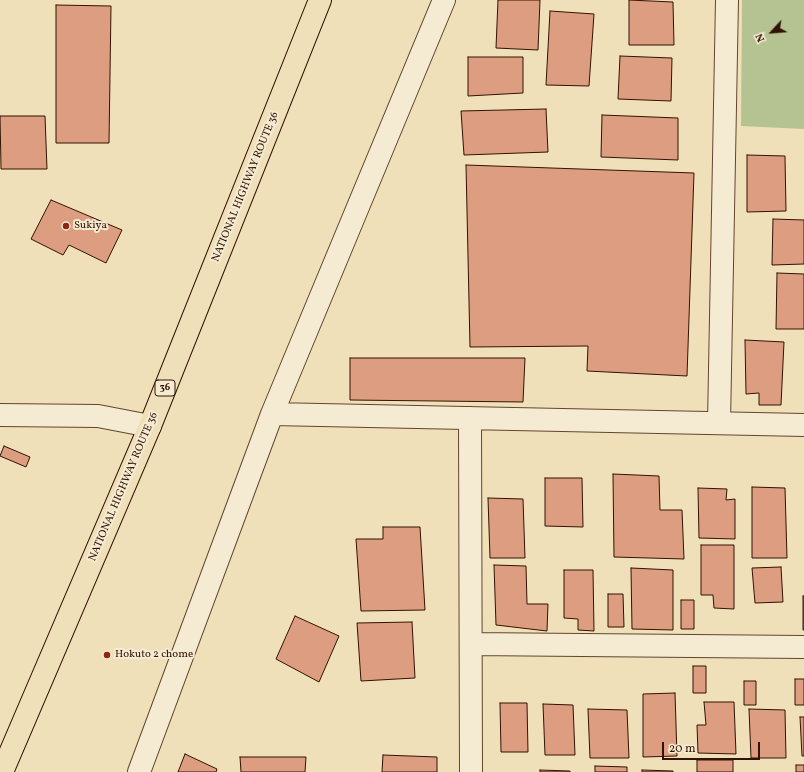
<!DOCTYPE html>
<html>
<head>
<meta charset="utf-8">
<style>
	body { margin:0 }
	#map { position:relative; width:804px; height:772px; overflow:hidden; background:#f0e0b9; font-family:Vollkorn,serif }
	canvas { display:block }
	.north { position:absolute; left:752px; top:12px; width:40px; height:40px; -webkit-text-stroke:3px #f5ebd2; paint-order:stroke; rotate:244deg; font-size:11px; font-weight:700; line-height:16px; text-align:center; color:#321200 }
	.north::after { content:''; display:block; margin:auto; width:14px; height:18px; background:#321200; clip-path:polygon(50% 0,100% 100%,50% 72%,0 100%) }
	.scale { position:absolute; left:662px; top:742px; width:98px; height:18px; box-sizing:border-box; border:2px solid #321200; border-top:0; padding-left:5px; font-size:12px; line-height:14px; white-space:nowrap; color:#321200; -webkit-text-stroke:3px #f5ebd2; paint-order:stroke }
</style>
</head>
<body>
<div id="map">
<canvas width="804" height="772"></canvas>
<div class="north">N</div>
<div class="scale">20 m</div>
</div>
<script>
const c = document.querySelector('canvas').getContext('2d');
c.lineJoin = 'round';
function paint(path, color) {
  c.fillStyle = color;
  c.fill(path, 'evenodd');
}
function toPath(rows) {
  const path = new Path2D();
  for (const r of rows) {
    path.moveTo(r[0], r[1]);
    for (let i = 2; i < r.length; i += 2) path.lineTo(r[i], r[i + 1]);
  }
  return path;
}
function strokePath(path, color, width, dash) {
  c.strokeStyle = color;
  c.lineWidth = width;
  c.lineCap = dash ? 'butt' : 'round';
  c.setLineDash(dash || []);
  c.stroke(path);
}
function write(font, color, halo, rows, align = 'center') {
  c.font = font + ' Vollkorn,serif';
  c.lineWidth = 4;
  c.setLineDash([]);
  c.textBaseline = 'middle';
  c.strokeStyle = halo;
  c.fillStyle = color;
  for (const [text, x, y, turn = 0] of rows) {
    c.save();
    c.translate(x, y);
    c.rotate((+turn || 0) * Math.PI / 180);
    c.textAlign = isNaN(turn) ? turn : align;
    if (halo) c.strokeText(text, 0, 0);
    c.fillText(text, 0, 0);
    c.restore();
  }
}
const green = toPath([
	[742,0,804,0,804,129,741,126]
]);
const building = toPath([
	[498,0,540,0,538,50,496,48,498,0],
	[629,0,673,2,674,45,629,45,629,0],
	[56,5,111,6,109,143,56,143,56,5],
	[550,11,594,14,589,86,546,85,550,11],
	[620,56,672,58,671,101,618,99,620,56],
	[468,57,523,57,523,93,468,96,468,57],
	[546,109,548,152,464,155,461,111,546,109],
	[602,115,678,118,678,160,601,157,602,115],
	[0,116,45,116,47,169,1,169,0,116],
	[747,155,785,156,786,211,747,212,747,155],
	[466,165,694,173,687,376,587,371,588,346,470,347,466,165],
	[51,200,122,230,106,263,69,245,63,255,31,239,51,200],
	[773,219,804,220,804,264,772,265,773,219],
	[777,273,804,274,804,329,776,329,777,273],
	[745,340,784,342,781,405,759,405,759,393,746,394,745,340],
	[350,358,525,358,523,402,350,400,350,358],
	[4,446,30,457,26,467,0,456,4,446],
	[613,474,659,476,660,510,682,510,684,559,614,557,613,474],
	[545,478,582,478,583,527,545,526,545,478],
	[752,487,785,488,787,558,752,558,752,487],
	[698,488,727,489,726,500,735,499,735,539,699,538,698,488],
	[488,498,523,499,525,558,490,558,488,498],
	[383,527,420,527,425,610,361,611,356,539,383,539,383,527],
	[701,545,734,545,734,609,714,608,713,595,701,595,701,545],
	[494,565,526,566,527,604,548,604,547,631,496,625,494,565],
	[781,567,783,602,755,603,752,568,781,567],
	[631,568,673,570,673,630,632,629,631,568],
	[564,570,593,570,594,631,578,630,578,619,564,618,564,570],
	[608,594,623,594,624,627,608,627,608,594],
	[803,596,804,596,804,630,803,630,803,596],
	[681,600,694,600,694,629,681,629,681,600],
	[295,616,339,636,319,682,276,659,295,616],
	[412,622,415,678,361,681,357,623,412,622],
	[693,666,706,666,706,693,693,693,693,666],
	[795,679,804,679,804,705,795,705,795,679],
	[744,681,756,681,756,705,744,705,744,681],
	[675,693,677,756,643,757,643,694,675,693],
	[704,702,734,702,736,754,698,753,697,725,706,725,704,702],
	[500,703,527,703,528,752,501,752,500,703],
	[543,704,573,705,575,755,545,755,543,704],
	[588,709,627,710,629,758,590,758,588,709],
	[749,709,785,710,786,758,751,758,749,709],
	[800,717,804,717,804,756,802,756,800,717],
	[185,754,217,769,216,772,178,772,185,754],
	[383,755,437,757,437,772,382,772,383,755],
	[240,757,306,757,305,772,241,772,240,757],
	[697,760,733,760,733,772,697,772,697,760],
	[796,765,804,765,804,772,796,772,796,765],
	[595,766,627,767,627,772,595,772,595,766],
	[540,770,570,771,570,772,540,772,540,770],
	[642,770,673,771,673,772,642,772,642,770]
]);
const minor = toPath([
	[272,414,804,425],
	[0,415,98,416,150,426],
	[470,418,471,772],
	[719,423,727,0],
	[471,644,804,647],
	[139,772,272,414,444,0]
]);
const highway = toPath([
	[2,772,150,426,320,0]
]);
const markers = [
	[66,226,4,"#8f2418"],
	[107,655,4,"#8f2418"]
];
const shields = [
	[165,388,20]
];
const shieldNames = [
	["36",165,388]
];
const streetNames = [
	["NATIONAL HIGHWAY ROUTE 36",246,187,-68],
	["NATIONAL HIGHWAY ROUTE 36",124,487,-67]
];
const poiNames = [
	["Sukiya",74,226],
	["Hokuto 2 chome",115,655]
];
paint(green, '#b5c393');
paint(building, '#dc9d81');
strokePath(building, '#321200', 1);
strokePath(minor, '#62462e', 24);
strokePath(highway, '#321200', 24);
strokePath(minor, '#f5ebd2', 22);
strokePath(highway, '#f0e0b9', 22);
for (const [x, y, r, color] of markers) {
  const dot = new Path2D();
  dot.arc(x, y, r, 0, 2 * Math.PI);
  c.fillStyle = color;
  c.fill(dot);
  strokePath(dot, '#f5ebd2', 1.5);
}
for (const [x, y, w] of shields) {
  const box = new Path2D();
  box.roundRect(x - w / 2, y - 8, w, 16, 3);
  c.fillStyle = '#f5ebd2';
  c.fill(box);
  strokePath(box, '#321200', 1);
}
write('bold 10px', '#321200', null, shieldNames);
write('11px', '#321200', '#f5ebd2', streetNames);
write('11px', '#321200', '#f5ebd2', poiNames, 'left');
</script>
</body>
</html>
